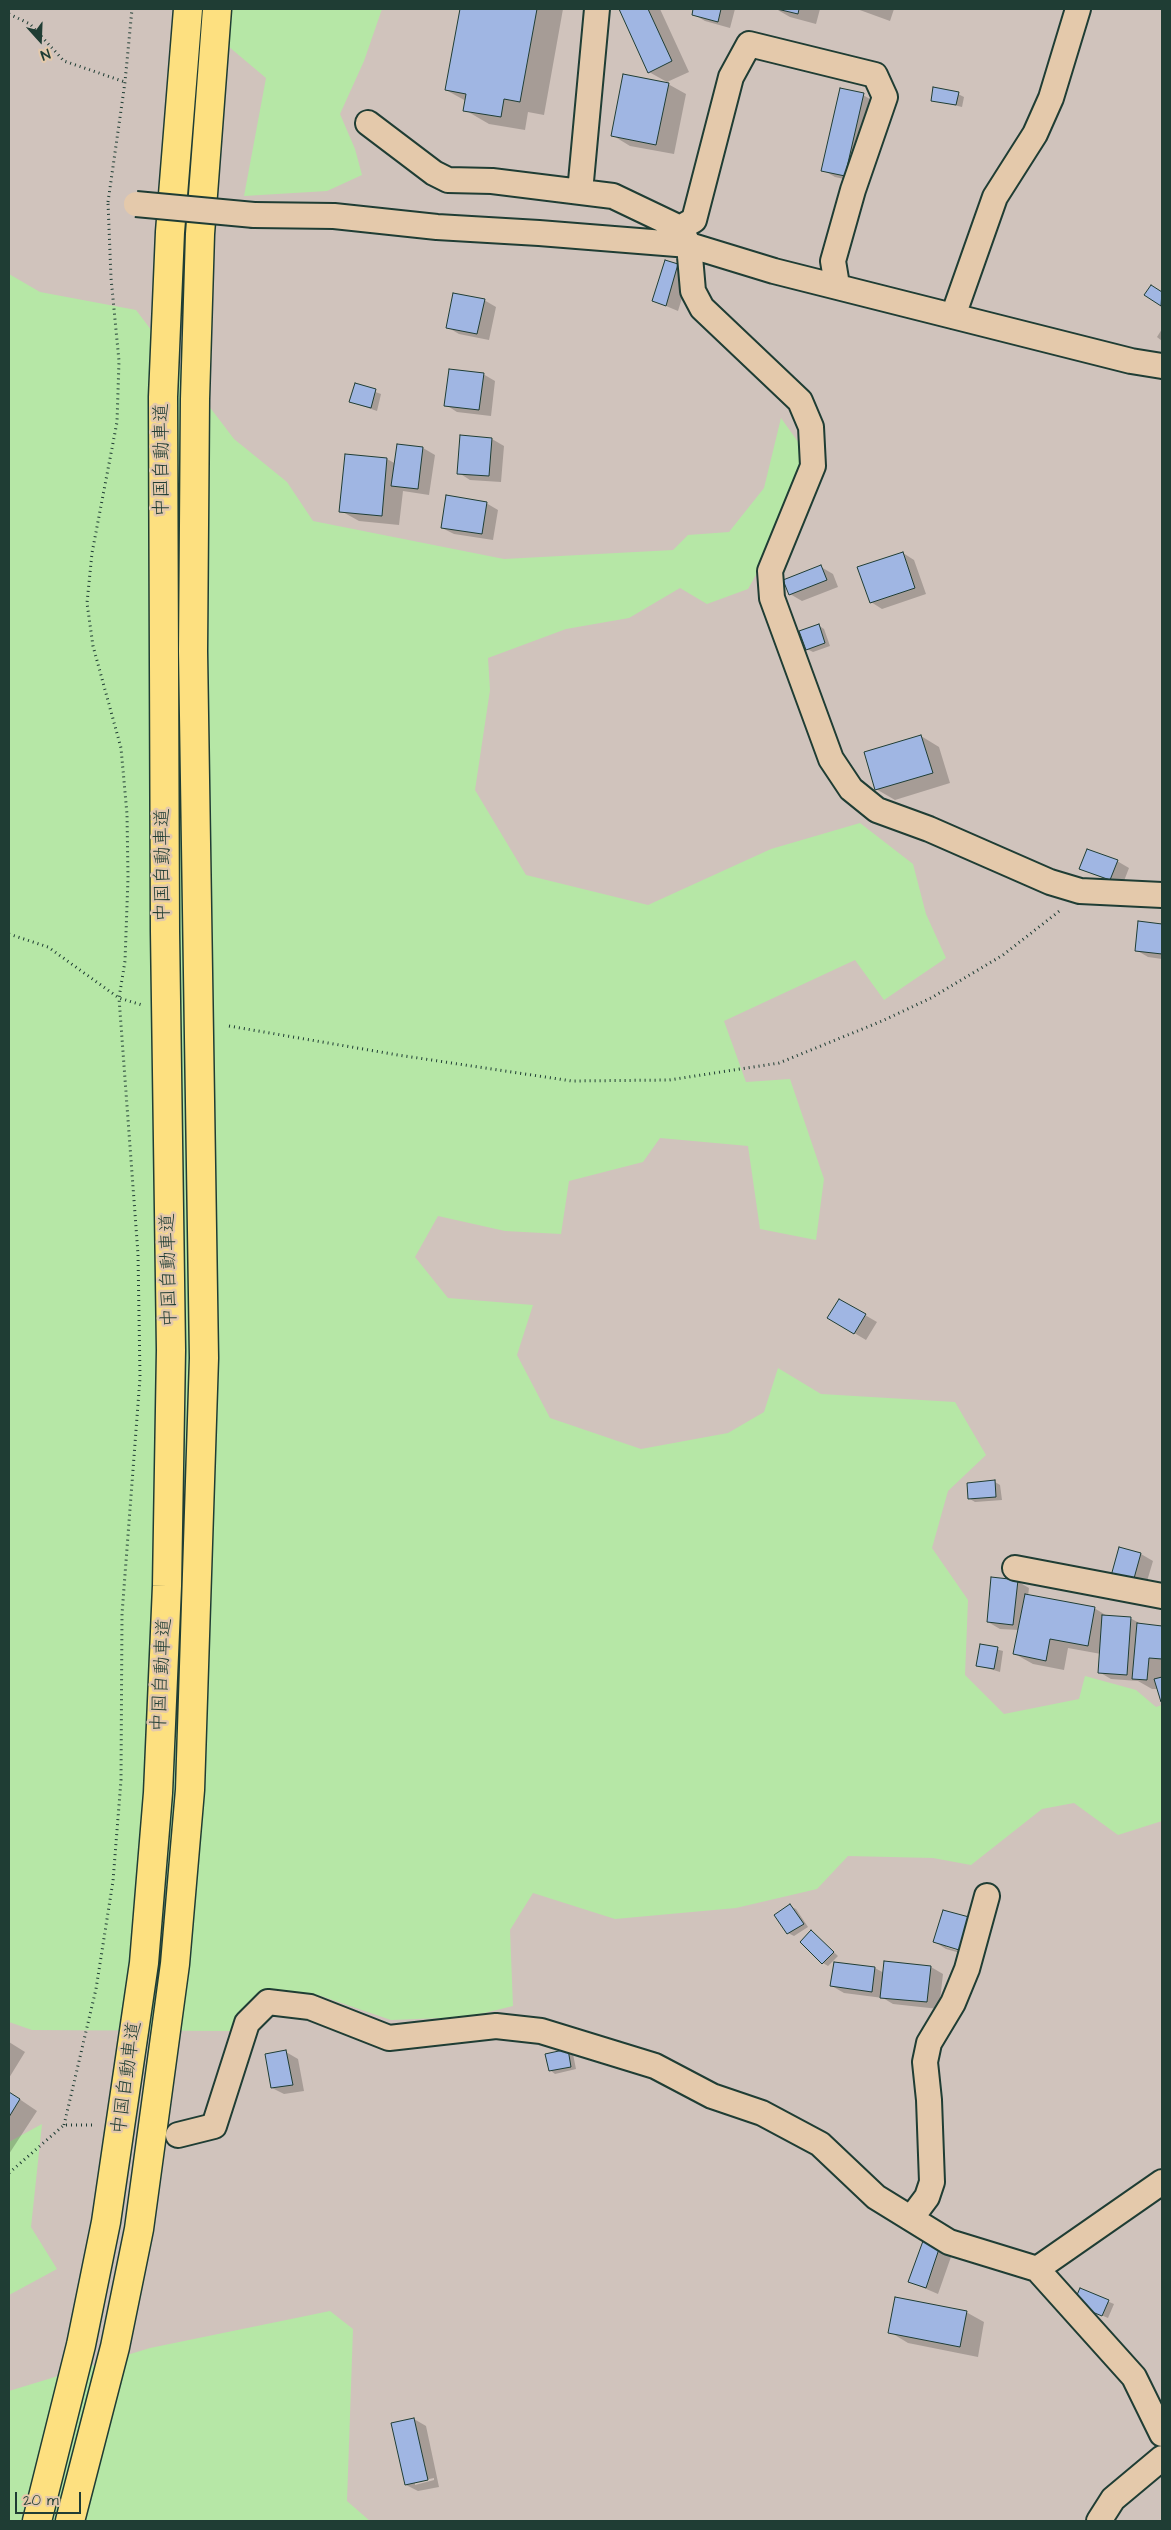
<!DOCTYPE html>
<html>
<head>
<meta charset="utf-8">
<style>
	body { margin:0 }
	#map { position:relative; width:1171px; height:2530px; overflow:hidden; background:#d0c3bc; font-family:"Architects Daughter",sans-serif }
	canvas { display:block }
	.frame { position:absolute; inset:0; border:10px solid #1f3d34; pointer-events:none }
	.north { position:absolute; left:15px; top:15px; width:50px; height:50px; -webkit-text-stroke:4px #e4c9ab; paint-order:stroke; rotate:160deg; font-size:14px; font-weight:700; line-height:20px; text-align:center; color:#1f3d34 }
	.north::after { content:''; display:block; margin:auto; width:18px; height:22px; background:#1f3d34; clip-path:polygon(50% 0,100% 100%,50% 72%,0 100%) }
	.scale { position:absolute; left:15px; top:2492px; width:66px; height:22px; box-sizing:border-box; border:2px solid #1f3d34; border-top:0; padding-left:6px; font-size:15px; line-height:18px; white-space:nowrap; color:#1f3d34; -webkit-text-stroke:4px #e4c9ab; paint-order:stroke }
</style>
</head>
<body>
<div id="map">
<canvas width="1171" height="2530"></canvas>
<div class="frame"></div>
<div class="north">N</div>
<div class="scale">20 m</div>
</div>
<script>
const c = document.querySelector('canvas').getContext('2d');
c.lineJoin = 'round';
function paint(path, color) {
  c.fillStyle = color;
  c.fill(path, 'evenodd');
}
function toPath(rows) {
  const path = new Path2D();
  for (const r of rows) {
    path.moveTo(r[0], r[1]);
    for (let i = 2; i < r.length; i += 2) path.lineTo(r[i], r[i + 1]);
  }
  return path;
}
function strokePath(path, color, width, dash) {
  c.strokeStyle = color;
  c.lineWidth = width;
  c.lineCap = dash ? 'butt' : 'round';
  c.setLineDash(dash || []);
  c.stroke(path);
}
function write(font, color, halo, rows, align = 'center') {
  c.font = font + ' "Architects Daughter","Klee One",sans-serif';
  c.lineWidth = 5;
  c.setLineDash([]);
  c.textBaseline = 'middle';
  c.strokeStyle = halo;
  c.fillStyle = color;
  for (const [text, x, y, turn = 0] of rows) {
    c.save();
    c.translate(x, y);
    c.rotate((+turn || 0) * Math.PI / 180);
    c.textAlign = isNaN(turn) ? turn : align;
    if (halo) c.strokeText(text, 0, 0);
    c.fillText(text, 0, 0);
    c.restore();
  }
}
const green = toPath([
	[184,9,382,9,364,61,340,114,355,149,362,175,327,191,244,196,266,78],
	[9,274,40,292,136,310,234,439,287,482,313,521,504,559,673,550,688,535,729,532,764,488,781,418,806,453,770,550,748,589,707,604,680,588,629,618,566,629,488,658,490,690,475,790,526,875,648,905,771,849,860,823,913,864,926,914,946,958,884,1000,855,960,724,1021,746,1082,790,1079,824,1179,816,1240,760,1229,748,1146,660,1138,643,1162,569,1181,561,1234,505,1231,438,1216,415,1257,448,1298,533,1305,517,1355,550,1418,641,1449,728,1433,764,1412,778,1368,821,1394,955,1402,986,1455,948,1491,932,1548,968,1600,965,1675,1004,1714,1079,1699,1085,1676,1136,1690,1156,1707,1162,1705,1162,1821,1118,1835,1074,1803,1042,1809,971,1865,933,1858,848,1856,817,1889,736,1908,615,1919,533,1893,510,1930,513,2006,468,2017,391,2020,318,1995,266,1996,230,2031,32,2030,9,2022],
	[42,2124,31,2227,57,2269,9,2295,9,2142],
	[330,2311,353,2329,347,2501,370,2521,9,2521,9,2391,150,2348]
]);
const shadow = toPath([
	[461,9,563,9,544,115,528,112,525,130,489,124,465,110,466,101,446,90],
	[620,9,660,9,689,72,667,82,649,72],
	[695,9,735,9,730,28,705,21,693,14],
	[776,9,820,9,816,24,790,17],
	[857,9,894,9,890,21],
	[668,84,686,94,674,154,630,146,612,135],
	[958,94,964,97,962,107,932,100],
	[863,95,875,102,857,182,835,177,823,170],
	[666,261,690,272,678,311,654,301],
	[484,300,496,307,489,340,459,334,447,327],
	[1162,329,1162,341,1157,337],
	[483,374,495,381,491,416,457,412,446,405],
	[356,385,381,394,377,411,351,402],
	[492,439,504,446,501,482,470,480,459,473],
	[398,445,423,448,435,455,429,495,403,491,399,525,359,521,341,511,387,459,396,464],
	[486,503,498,510,493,540,454,534,442,528],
	[903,553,914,560,926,594,882,609,871,602],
	[821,567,833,574,838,587,802,601,790,594],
	[818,625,824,629,830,646,813,652,807,649],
	[921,736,939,747,950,783,895,800,876,789],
	[1117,861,1129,868,1122,886,1081,869],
	[1139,922,1162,925,1162,959,1148,957,1136,950],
	[839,1300,877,1322,866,1340,829,1318],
	[995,1482,1000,1485,1002,1500,975,1502,970,1499],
	[1120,1548,1141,1554,1153,1561,1145,1588,1124,1582],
	[1017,1581,1029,1588,1028,1596,1094,1608,1109,1617,1130,1618,1143,1625,1162,1627,1162,1701,1159,1689,1152,1689,1138,1681,1111,1679,1099,1672,1101,1654,1068,1648,1064,1670,1033,1664,1015,1654,1019,1630,1000,1629,988,1622],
	[981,1645,1003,1651,1000,1672,977,1665],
	[790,1906,796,1909,808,1927,794,1936,788,1933,776,1915],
	[969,1919,971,1956,946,1949,935,1942],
	[946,1945,965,1951,965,1953,946,1947],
	[812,1932,838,1956,828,1966,823,1963],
	[835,1963,875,1968,884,1973,931,1967,943,1974,939,2009,893,2004,883,1998,844,1993,832,1986],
	[9,2042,25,2052,9,2078],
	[568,2051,573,2054,576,2069,555,2074,550,2070],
	[286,2052,298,2059,304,2091,284,2094,272,2088],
	[9,2092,37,2111,9,2154],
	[940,2248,952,2254,938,2294,910,2282],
	[1081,2290,1114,2304,1108,2318,1080,2306],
	[966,2312,984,2322,978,2357,908,2343,890,2332],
	[414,2419,426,2426,439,2487,418,2491,406,2485],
	[434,2478,434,2480,415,2485,415,2482]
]);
const building = toPath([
	[460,9,537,9,520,102,504,99,501,117,463,111,466,94,445,90,460,9],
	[619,9,648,9,672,61,648,73,619,9],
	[693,9,721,9,718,22,692,15,693,9],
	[777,9,799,9,798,14,777,9],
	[623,74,669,83,656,145,611,136,623,74],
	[933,87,959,92,956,105,931,101,933,87],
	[840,88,864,93,845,176,821,171,840,88],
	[665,260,678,264,666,306,652,301,665,260],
	[1151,285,1162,292,1161,306,1144,295,1151,285],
	[453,293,485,299,477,334,446,328,453,293],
	[449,369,484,373,479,410,444,406,449,369],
	[355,383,376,389,371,408,349,402,355,383],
	[460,435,492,438,489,476,457,474,460,435],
	[397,444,423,447,418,489,391,486,397,444],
	[345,454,387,458,382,516,339,512,345,454],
	[446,495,487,502,482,534,441,528,446,495],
	[903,552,915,588,870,603,857,567,903,552],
	[821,565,827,580,789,595,783,580,821,565],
	[819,624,825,643,806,650,799,631,819,624],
	[921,735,933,773,875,790,864,752,921,735],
	[1087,849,1118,860,1110,880,1079,869,1087,849],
	[1138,921,1162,924,1162,954,1135,951,1138,921],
	[839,1299,866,1314,854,1334,827,1318,839,1299],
	[995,1480,996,1497,968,1499,967,1483,995,1480],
	[1119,1547,1141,1553,1133,1582,1111,1576,1119,1547],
	[991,1577,1018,1580,1013,1625,987,1622,991,1577],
	[1025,1594,1095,1607,1088,1646,1050,1639,1046,1661,1013,1654,1025,1594],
	[1102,1615,1131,1617,1127,1675,1098,1673,1102,1615],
	[1137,1623,1162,1626,1162,1659,1149,1658,1147,1680,1132,1679,1137,1623],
	[980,1644,998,1647,994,1669,976,1666,980,1644],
	[1162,1677,1162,1701,1161,1702,1154,1679,1162,1677],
	[790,1904,804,1924,787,1934,774,1915,790,1904],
	[943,1910,969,1917,959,1950,933,1942,943,1910],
	[811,1930,834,1952,822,1964,800,1942,811,1930],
	[884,1961,931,1966,927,2002,880,1998,884,1961],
	[834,1962,875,1967,872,1992,830,1986,834,1962],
	[568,2049,571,2067,549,2071,545,2054,568,2049],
	[286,2050,293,2085,271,2088,265,2054,286,2050],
	[9,2092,20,2099,9,2117,9,2092],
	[923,2241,940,2246,926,2288,908,2282,923,2241],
	[1080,2288,1109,2300,1102,2316,1073,2304,1080,2288],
	[895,2297,967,2311,960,2347,888,2333,895,2297],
	[414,2418,428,2480,405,2485,391,2423,414,2418]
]);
const minorTunnel = toPath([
	[106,2125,178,2135]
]);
const path = toPath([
	[9,14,30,24,64,61,125,82],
	[108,202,125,82,132,9],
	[9,934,48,947,119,998,142,1005],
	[229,1026,398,1055,572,1081,669,1080,779,1063,882,1021,931,998,1003,955,1062,909],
	[64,2125,96,1989,113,1881,121,1780,122,1614,140,1378,138,1254,119,998,125,961,128,878,127,814,121,748,93,646,87,603,92,553,117,422,119,361,111,278,108,202],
	[9,2173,64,2125,96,2125]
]);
const minor = toPath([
	[368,123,434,173,448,180,492,181,613,196,680,228,689,245,693,291,702,308,800,401,811,427,813,466,770,571,772,598,831,759,851,789,877,810,929,829,1050,882,1080,891,1162,895],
	[580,192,597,9],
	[254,215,334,216,437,227,539,233,689,245,774,271,1131,361,1162,366],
	[680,228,694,220,731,77,749,44,875,75,885,97,853,190,833,261,837,285],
	[953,316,995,197,1035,134,1051,98,1078,9],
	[1015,1568,1162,1596],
	[178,2135,214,2126,247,2023,268,2002,310,2007,389,2038,496,2026,541,2031,655,2066,712,2096,762,2113,820,2144,876,2197,949,2242,1037,2269,1134,2377,1162,2434],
	[912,2217,927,2197,932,2182,929,2100,925,2062,929,2043,953,2003,967,1969,987,1896],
	[1037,2269,1162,2182],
	[1099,2521,1113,2499,1162,2458]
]);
const motorway = toPath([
	[37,2521,81,2345,106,2222,144,1963,158,1793,167,1586,171,1350,165,931,163,397,170,232,188,9],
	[70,2521,115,2347,139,2229,175,1964,190,1790,204,1358,193,651,195,399,200,234,217,9]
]);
const minorBridge = toPath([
	[136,204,254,215]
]);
const streetNames = [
	["中国自動車道",163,460,-90],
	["中国自動車道",164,865,-90],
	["中国自動車道",170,1270,-91],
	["中国自動車道",163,1675,-87],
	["中国自動車道",128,2078,-82]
];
paint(green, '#b6e7a6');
paint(shadow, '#0003');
paint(building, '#a0b6e3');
strokePath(building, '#1f3d34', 1);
strokePath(minorTunnel, '#ada8a1', 24, [24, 12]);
strokePath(minor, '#1f3d34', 28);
strokePath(motorway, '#1f3d34', 31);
strokePath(path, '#1f3d34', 3, [1, 4]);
strokePath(minor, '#e4c9ab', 24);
strokePath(motorway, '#fde080', 28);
strokePath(minorBridge, '#1f3d34', 28, []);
strokePath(minorBridge, '#e4c9ab', 24);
write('19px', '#1f3d34', '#e4c9ab', streetNames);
</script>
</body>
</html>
